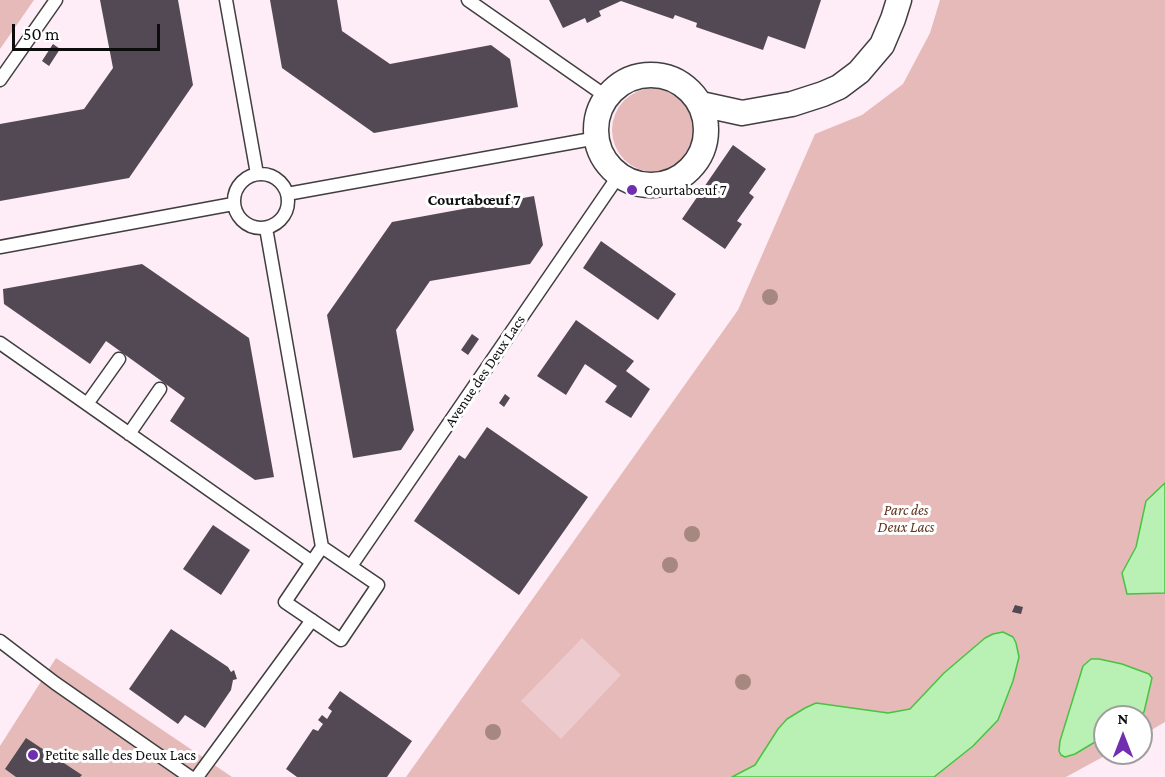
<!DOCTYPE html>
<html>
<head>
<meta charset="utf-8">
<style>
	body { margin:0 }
	#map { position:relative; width:1165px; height:777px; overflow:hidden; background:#feecf7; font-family:"Crimson Pro",serif }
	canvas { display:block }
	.north { position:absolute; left:1093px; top:705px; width:60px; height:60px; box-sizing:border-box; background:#fff; border:2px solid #9e9e9e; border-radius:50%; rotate:0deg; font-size:16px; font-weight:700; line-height:24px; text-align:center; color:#0c0c0c }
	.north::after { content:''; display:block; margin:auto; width:21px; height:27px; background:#702fb1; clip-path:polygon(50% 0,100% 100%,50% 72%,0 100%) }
	.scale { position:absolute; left:12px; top:24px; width:148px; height:27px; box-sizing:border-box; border:3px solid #0c0c0c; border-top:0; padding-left:8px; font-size:18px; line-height:21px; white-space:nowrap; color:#0c0c0c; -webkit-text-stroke:4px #fff; paint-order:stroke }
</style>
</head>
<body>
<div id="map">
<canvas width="1165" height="777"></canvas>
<div class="north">N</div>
<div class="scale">50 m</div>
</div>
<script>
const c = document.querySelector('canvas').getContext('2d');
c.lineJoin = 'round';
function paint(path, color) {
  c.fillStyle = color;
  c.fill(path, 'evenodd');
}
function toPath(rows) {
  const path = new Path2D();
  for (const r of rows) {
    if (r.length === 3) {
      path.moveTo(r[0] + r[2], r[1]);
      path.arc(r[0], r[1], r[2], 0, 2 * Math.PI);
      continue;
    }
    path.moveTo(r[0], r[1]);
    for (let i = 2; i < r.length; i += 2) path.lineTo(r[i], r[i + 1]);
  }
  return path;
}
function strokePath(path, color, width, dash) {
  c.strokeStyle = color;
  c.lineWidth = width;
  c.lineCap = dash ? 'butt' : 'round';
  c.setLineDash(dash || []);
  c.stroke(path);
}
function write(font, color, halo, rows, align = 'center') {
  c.font = font + ' "Crimson Pro",serif';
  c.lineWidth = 6;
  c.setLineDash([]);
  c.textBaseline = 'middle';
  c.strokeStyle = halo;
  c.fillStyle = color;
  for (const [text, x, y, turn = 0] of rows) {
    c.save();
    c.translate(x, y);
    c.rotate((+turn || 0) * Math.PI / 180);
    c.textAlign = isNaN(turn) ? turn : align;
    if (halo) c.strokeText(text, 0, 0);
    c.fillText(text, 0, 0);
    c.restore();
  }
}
const green = toPath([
	[0,0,34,0,0,49],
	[940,0,1165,0,1165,722,1141,736,1141,717,1105,717,1105,753,1110,753,1066,777,406,777,738,310,815,134,862,115,903,84,930,33],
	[654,130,42],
	[56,658,232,777,0,777,0,746]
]);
const pitch = toPath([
	[582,638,621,675,561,739,521,701]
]);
const water = toPath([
	[1165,483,1165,593,1127,594,1122,573,1136,547,1146,501,1165,483],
	[1003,632,1013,637,1016,643,1019,657,1013,681,998,720,973,746,934,777,732,777,755,765,778,729,787,719,805,708,816,703,888,713,910,709,944,673,985,638,993,634,1003,632],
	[1091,659,1099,659,1122,664,1149,674,1152,678,1144,712,1136,717,1105,717,1105,736,1075,754,1065,757,1061,755,1059,751,1060,741,1083,666,1091,659]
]);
const building = toPath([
	[100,0,178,0,193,85,129,178,0,201,0,124,84,109,113,68],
	[270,0,337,0,342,31,390,64,491,45,510,59,518,107,374,133,282,68],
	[549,0,821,0,805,49,768,36,763,50,696,27,697,23,675,15,673,19,621,1,599,11,601,16,587,23,585,18,563,28],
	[53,44,60,49,49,66,42,61],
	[733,145,766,169,749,193,754,197,737,221,742,224,725,249,682,219],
	[534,196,543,245,530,264,430,281,396,330,414,430,401,450,353,458,327,315,392,222],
	[601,241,676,294,658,320,583,268],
	[142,264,249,338,274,477,255,480,170,421,185,398,106,341,90,364,4,304,3,289],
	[576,320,634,361,626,371,650,389,631,418,605,402,617,386,585,364,566,395,537,376],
	[472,334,479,339,468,355,461,350],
	[505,394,510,398,504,407,499,403],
	[487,427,588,497,519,595,414,521,459,455,465,459],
	[213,525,250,550,221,595,183,569],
	[1015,605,1023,607,1021,614,1012,612],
	[171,629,228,667,231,672,234,670,237,679,233,680,231,690,205,728,185,715,178,724,129,689],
	[340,691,412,741,387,777,297,777,286,769,313,729,318,731,323,724,318,720,322,715,327,719,332,711,328,708],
	[26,738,82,775,80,777,16,777,5,769]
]);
const lane = toPath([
	[226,0,257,174],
	[468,0,607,97],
	[0,80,56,0],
	[261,201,27],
	[287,194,597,138],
	[266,228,322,547],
	[0,247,233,204],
	[0,343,312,562],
	[87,404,119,359],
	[129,434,160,389],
	[322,547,378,585,341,640,285,602,322,547],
	[351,566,619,175],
	[0,641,55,683,190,777],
	[197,777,312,620]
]);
const street = toPath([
	[651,130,55],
	[701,104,742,113,792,104,823,94,839,87,859,72,882,45,893,19,899,0]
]);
const trees = [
	[770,297],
	[692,534],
	[670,565],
	[743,682],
	[493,732]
];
const markers = [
	[632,190,6,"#702fb1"],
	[33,755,6,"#702fb1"]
];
const poiNames = [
	["Courtabœuf 7",644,190],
	["Petite salle des Deux Lacs",45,755]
];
const streetNames = [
	["Avenue des Deux Lacs",485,371,-56]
];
const parkNames = [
	["Parc des",906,510],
	["Deux Lacs",906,527]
];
const neighbourhoodNames = [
	["Courtabœuf 7",474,200]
];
paint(green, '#e5bab8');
paint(pitch, '#edcacd');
paint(water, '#b9f1b4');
strokePath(water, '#48c341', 1.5);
paint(building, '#534954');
strokePath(lane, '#3f3f3f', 15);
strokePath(street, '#3f3f3f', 27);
strokePath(lane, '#fff', 12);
strokePath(street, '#fff', 24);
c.fillStyle = '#a68881';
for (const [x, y] of trees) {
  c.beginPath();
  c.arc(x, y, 8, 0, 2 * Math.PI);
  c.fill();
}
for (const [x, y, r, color] of markers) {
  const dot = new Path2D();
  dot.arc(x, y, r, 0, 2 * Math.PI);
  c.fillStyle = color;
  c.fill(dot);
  strokePath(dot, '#fff', 2);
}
write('15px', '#0c0c0c', '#fff', poiNames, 'left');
write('15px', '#0c0c0c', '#fff', streetNames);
write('italic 15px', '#5e3621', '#fff', parkNames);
write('bold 16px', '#0c0c0c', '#fff', neighbourhoodNames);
</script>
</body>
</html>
